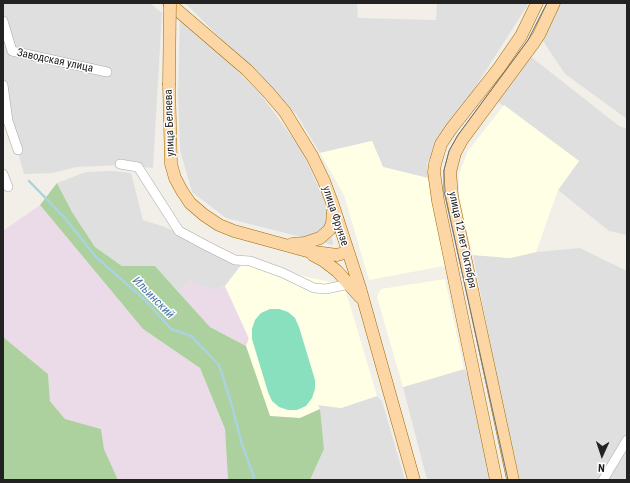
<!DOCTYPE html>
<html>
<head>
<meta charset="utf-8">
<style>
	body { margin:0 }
	#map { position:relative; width:630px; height:483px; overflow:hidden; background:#f2efe9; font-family:"Roboto Condensed",sans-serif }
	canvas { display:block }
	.frame { position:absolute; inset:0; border:4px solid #222; pointer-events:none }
	.north { position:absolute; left:582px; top:435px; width:40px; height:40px; -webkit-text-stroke:3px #fff; paint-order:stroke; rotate:183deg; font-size:11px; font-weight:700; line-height:16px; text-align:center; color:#222 }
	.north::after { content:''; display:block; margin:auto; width:14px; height:18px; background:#222; clip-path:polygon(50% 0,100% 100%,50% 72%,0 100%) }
</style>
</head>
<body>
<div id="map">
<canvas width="630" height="483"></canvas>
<div class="frame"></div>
<div class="north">N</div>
</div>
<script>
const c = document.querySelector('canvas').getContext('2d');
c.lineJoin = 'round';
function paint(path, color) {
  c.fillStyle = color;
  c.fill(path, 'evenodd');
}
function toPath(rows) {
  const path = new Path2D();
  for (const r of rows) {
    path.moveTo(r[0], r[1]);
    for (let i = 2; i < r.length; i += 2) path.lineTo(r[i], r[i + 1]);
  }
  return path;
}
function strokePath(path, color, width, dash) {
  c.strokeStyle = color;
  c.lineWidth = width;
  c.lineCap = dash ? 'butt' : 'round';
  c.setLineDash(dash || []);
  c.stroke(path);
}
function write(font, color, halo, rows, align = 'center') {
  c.font = font + ' "Roboto Condensed",sans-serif';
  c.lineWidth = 3;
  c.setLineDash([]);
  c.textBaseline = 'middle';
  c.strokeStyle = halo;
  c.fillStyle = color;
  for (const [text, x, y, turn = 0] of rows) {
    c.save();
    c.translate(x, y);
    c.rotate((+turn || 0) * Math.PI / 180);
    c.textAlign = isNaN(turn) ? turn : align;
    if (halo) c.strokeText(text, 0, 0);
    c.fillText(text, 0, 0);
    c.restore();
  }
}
const residential = toPath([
	[3,3,150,3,162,13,153,168,120,165,77,167,52,173,24,174,11,127,3,70],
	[185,3,357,3,358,18,436,20,437,3,529,3,427,163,428,178,383,167,372,141,320,153,297,115],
	[555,3,627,3,627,119,565,74,537,32],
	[180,15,259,92,301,149,327,206,333,245,226,218,192,192,180,150,178,96],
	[530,56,619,126,627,129,627,235,609,231,558,190,579,161,498,102],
	[112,171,131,173,143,220,165,227,231,259,243,263,225,286,212,290,198,285,191,281,178,291,155,266,122,266,95,247,72,212,57,183,86,172],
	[580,248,627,271,627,480,520,480,503,409,473,255,510,258,536,252],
	[464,369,468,375,494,480,427,480,403,387],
	[377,396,382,401,405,480,310,480,324,449,318,405,341,408]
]);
const industrial = toPath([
	[40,205,143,329,200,368,225,429,228,480,118,480,104,449,101,429,65,419,50,401,48,374,3,337,3,231],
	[191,281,198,285,212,290,225,286,249,339,246,346,210,327,178,291]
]);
const education = toPath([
	[504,105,579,161,558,190,536,252,510,258,473,255,459,203,459,174,468,151],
	[372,141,383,167,428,178,449,265,369,280,344,195,320,153],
	[243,263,344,285,377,396,341,408,318,405,320,409,300,418,270,416,246,346,249,338,225,286],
	[445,279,464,369,403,387,377,297,381,289]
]);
const forest = toPath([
	[57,183,72,212,95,247,122,266,155,266,210,327,246,346,270,416,300,418,320,409,324,449,310,480,228,480,225,429,200,368,143,329,40,205],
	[3,337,48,374,50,401,65,419,101,429,104,449,118,480,3,480]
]);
const pitch = toPath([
	[270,309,279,309,288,312,295,318,299,327,315,380,315,389,312,398,306,406,297,410,288,410,279,407,272,401,268,392,252,339,252,329,255,320,261,313]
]);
const stream = toPath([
	[29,181,64,217,96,257,146,301,171,329,191,336,219,365,230,399,242,444,254,477,252,480]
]);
const minor = toPath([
	[3,21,12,51,107,72],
	[3,85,8,121,18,150],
	[120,164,138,167,179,231,207,246,235,260,250,261,283,273,314,288,326,289,349,284],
	[3,174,8,187],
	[603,480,627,440]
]);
const major = toPath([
	[169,3,247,70,268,92,285,112,312,156,324,181,333,205,360,288,414,480],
	[169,85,171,164,175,178,182,191,190,203,204,215,219,225,234,231,307,251,337,255,347,252],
	[292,244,305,243,320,238,329,230,332,224,333,211],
	[313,255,324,261,337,271,360,297],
	[496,480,438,201,434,172,435,164,441,144,451,129,499,68,521,36,537,3],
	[513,480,452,196,450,172,455,153,462,140,533,44,539,35,554,3]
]);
const tram = toPath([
	[508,480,444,191,444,170,449,151,458,135,528,40,547,3]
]);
const majorBridge = toPath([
	[169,85,170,3]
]);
const streetNames = [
	["Заводская улица",55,61,12],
	["улица Беляева",170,123,-92],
	["улица Фрунзе",335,216,72],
	["улица 12 лет Октября",462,240,78]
];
const waterNames = [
	["Ильинский",153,298,45]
];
paint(residential, '#e0dfdf');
paint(industrial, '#ebdbe8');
paint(education, '#ffffe5');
paint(forest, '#add19e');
paint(pitch, '#88e0be');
strokePath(stream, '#aad3df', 2.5);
strokePath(minor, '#a9a9a9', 10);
strokePath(major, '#a06b00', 13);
strokePath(minor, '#fff', 9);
strokePath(major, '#fcd6a4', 12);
strokePath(tram, '#707070', 1);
strokePath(majorBridge, '#a06b00', 13, []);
strokePath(majorBridge, '#fcd6a4', 12);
write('11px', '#222', '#fff', streetNames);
write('italic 12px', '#4a7aab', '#fff', waterNames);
</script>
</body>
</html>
